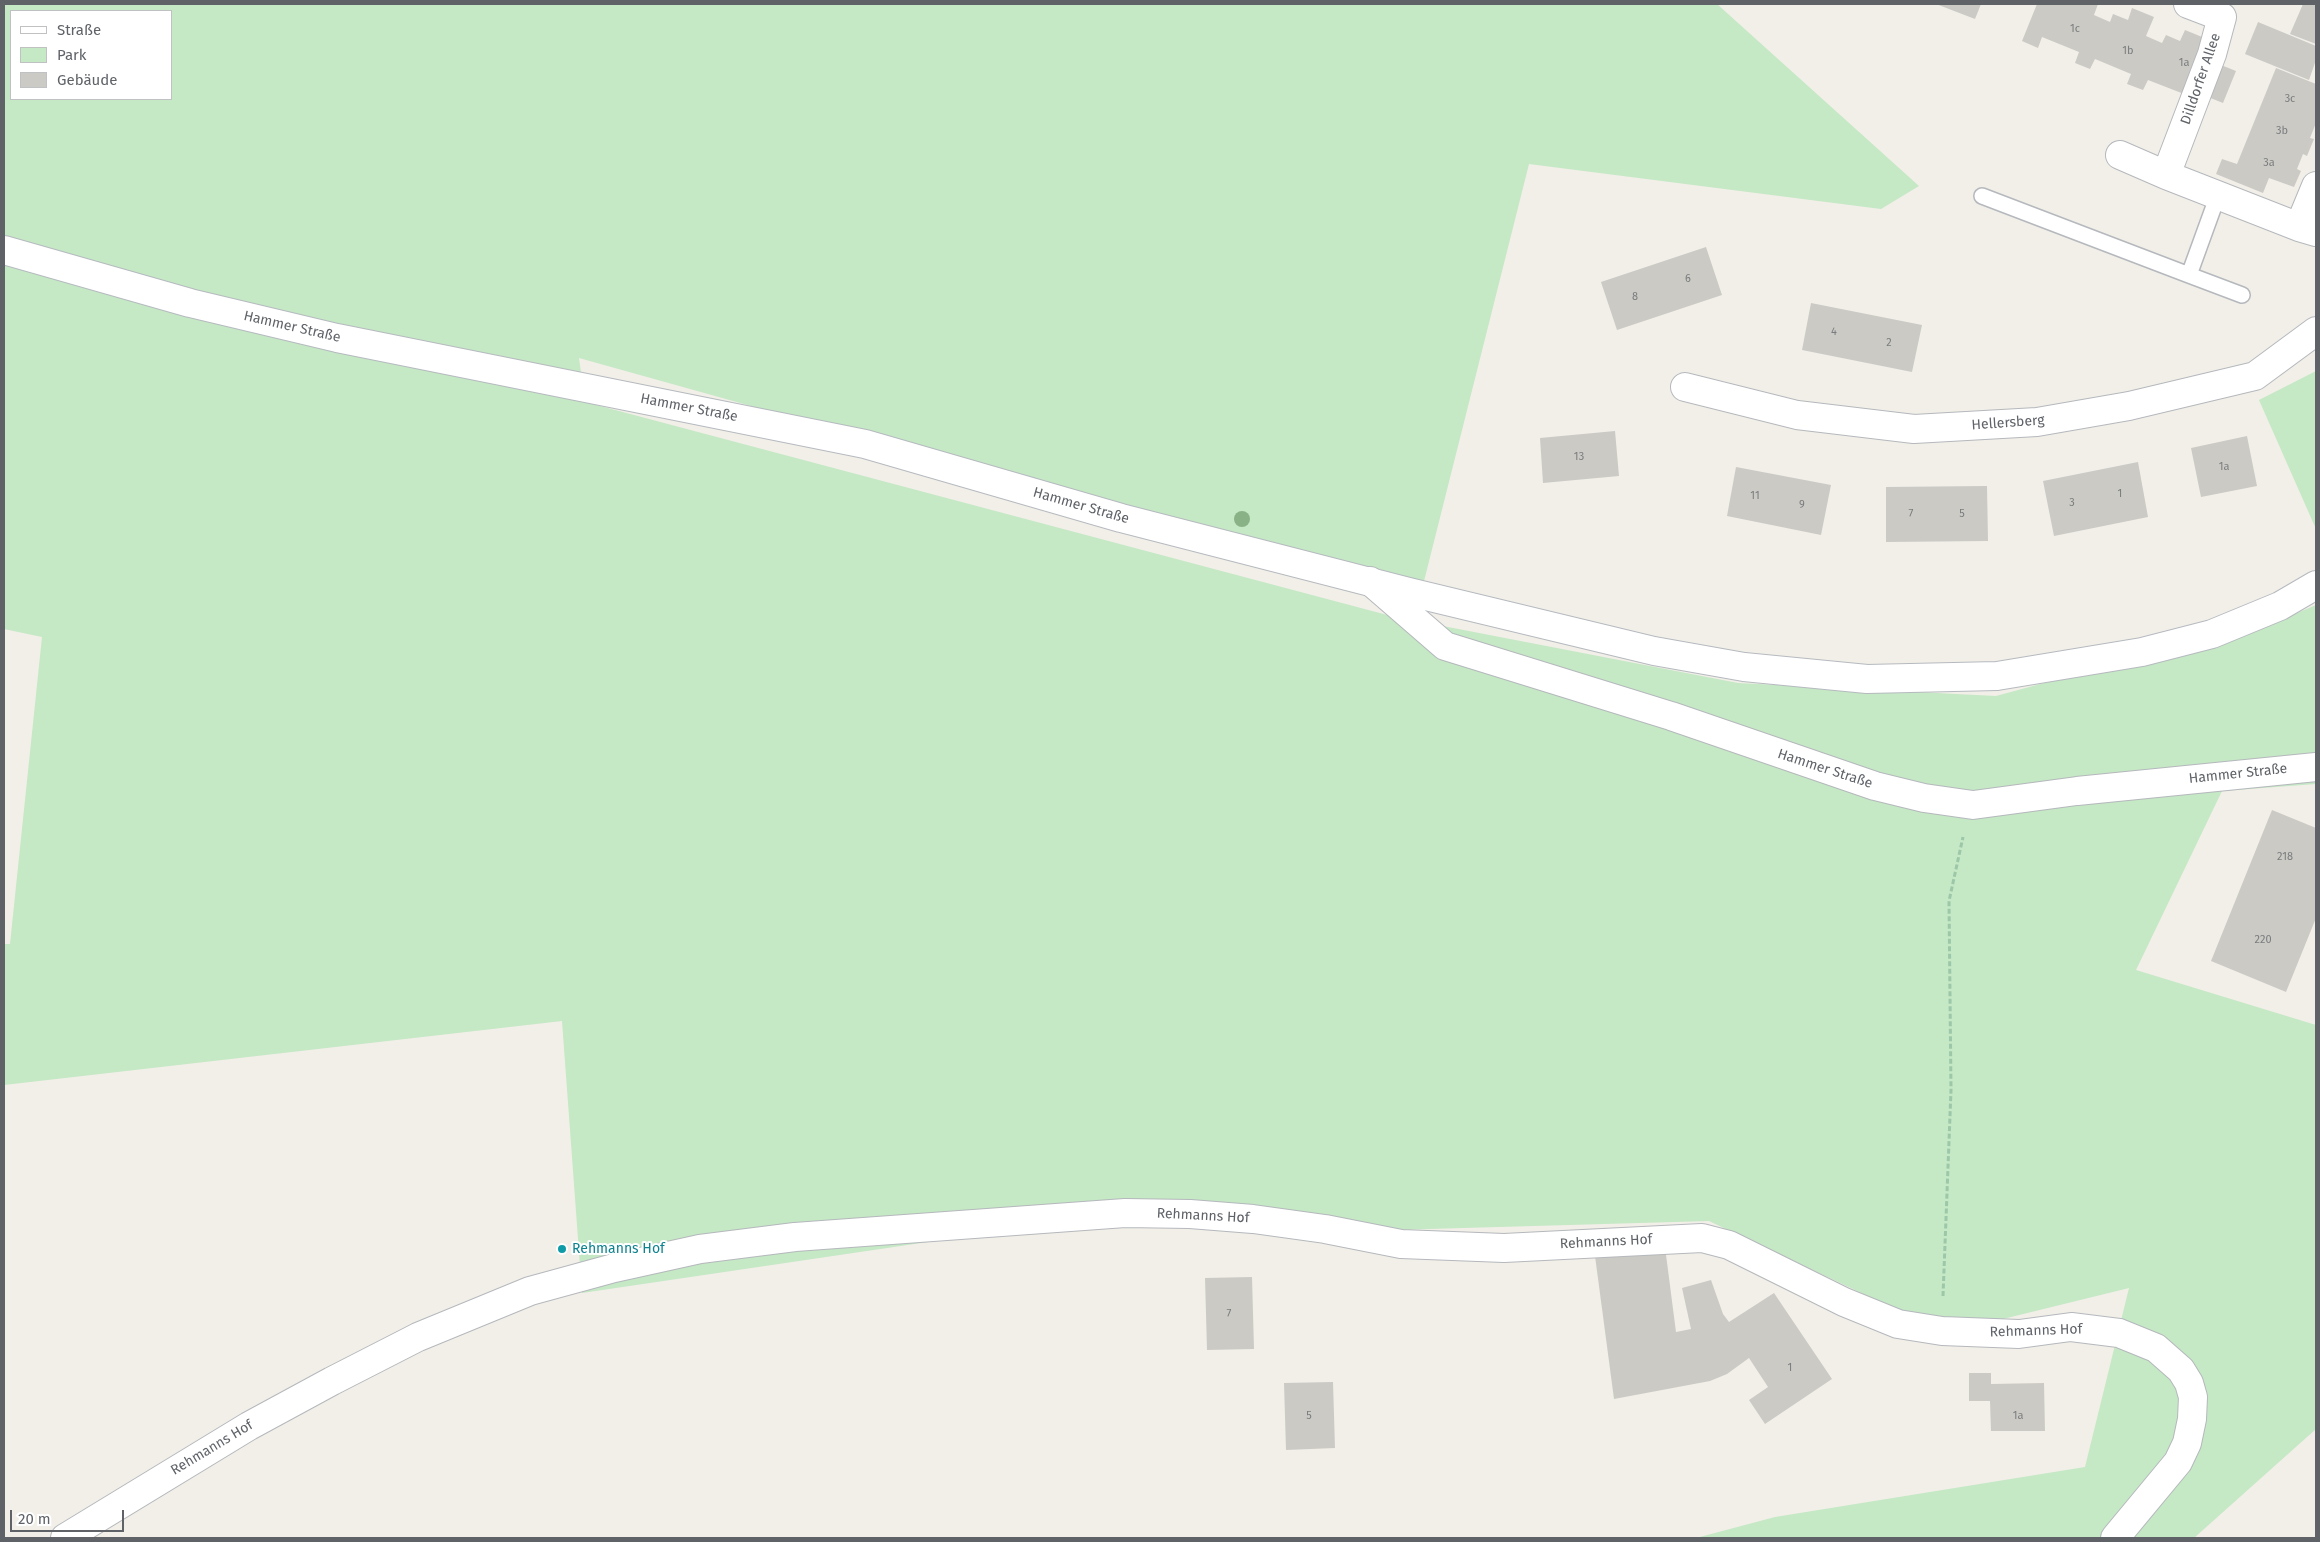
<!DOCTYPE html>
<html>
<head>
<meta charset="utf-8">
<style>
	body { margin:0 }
	#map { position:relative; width:2320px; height:1542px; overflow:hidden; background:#f1efe8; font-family:"Fira Sans",sans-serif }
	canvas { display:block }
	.frame { position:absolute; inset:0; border:5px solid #5f6368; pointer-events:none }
	.legend { position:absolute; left:10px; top:10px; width:162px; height:90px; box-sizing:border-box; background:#fff; border:1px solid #bfc1c3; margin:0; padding:6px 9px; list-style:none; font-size:15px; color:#5f6368 }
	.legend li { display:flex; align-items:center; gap:10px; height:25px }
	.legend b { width:25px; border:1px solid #bfc1c3 }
	.scale { position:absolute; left:10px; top:1510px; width:114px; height:22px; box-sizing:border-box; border:2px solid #5f6368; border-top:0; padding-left:6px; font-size:15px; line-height:18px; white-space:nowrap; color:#5f6368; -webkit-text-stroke:4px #fff; paint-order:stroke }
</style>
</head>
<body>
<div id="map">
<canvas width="2320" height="1542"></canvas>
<div class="frame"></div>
<ul class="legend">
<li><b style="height:6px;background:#fff"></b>Straße</li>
<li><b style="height:14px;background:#c5e8c5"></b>Park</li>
<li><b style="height:14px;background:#cccac5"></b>Gebäude</li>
</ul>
<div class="scale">20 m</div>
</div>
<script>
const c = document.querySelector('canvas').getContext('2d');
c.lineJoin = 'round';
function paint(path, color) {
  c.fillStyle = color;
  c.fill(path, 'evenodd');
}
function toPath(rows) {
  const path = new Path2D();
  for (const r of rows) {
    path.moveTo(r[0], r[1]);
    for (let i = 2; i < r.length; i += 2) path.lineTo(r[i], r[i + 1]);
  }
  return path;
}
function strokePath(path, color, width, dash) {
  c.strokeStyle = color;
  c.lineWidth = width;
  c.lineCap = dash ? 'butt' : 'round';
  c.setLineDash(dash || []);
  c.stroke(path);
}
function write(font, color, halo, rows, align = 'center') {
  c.font = font + ' "Fira Sans",sans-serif';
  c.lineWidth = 4;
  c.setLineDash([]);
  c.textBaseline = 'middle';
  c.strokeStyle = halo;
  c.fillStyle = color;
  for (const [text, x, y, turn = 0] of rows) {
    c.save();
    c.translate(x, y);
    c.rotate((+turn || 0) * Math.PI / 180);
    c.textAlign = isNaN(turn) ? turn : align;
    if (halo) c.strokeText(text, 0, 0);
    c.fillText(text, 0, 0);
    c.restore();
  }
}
const green = toPath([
	[4,4,1717,4,1919,186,1881,209,1529,164,1421,593,579,358,585,402,1391,616,1738,683,1996,696,2285,618,2316,605,2316,784,2222,791,2136,970,2316,1025,2316,1429,2194,1538,1696,1538,1775,1517,2085,1467,2129,1288,1946,1333,1709,1221,1393,1230,1104,1216,582,1293,562,1021,4,1085,4,944,10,944,42,637,4,629],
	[11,11,171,11,171,99,11,99],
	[2316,371,2316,529,2259,400]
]);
const building = toPath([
	[1936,4,1981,4,1975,19],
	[2037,4,2098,4,2094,15,2110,22,2113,14,2128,20,2132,8,2154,17,2146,36,2162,43,2166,35,2180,41,2185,30,2207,39,2184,94,2148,80,2143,90,2127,84,2131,74,2095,59,2090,69,2075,63,2079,52,2042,37,2038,48,2022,41],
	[2303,4,2316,4,2316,44,2290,34],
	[2258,22,2316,46,2316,60,2309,80,2245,54],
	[2221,65,2236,71,2223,103,2208,97],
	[2276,68,2316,84,2316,123,2310,138,2314,139,2307,156,2303,154,2297,169,2301,171,2294,187,2269,178,2263,193,2216,174,2222,159,2237,164],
	[1706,247,1722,295,1617,330,1601,282],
	[1811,303,1922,325,1912,372,1802,350],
	[1615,431,1619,476,1543,483,1540,438],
	[2247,436,2257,486,2201,497,2191,448],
	[2138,462,2148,517,2054,536,2043,481],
	[1736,467,1831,485,1821,535,1727,516],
	[1987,486,1988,541,1886,542,1886,487],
	[2272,810,2316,828,2316,918,2286,992,2211,961],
	[1665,1247,1676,1332,1691,1329,1682,1288,1711,1280,1723,1314,1729,1322,1774,1293,1832,1379,1765,1424,1749,1400,1768,1387,1749,1358,1727,1374,1710,1381,1614,1399,1595,1256],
	[1252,1277,1254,1349,1207,1350,1205,1278],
	[1969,1373,1991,1373,1991,1384,2044,1383,2045,1431,1991,1431,1990,1401,1969,1401],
	[1333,1382,1335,1448,1286,1450,1284,1383]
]);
const path = toPath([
	[1943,1296,1951,1090,1949,901,1963,837]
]);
const service = toPath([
	[1982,196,2189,275,2218,195],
	[2189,275,2242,295]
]);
const minor = toPath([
	[2188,4,2222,17,2212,54,2166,175,2299,227,2316,232],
	[2120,155,2166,175],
	[2299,227,2316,186],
	[1685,387,1797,415,1914,429,2037,422,2129,406,2255,376,2316,331],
	[1370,581,1445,646,1671,716,1875,786,1924,798,1973,805,2077,791,2316,767],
	[65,1538,249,1426,332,1381,418,1337,530,1291,614,1268,700,1249,795,1237,1125,1213,1190,1214,1253,1219,1325,1229,1401,1244,1504,1248,1702,1238,1729,1245,1844,1302,1898,1324,1942,1331,2019,1334,2071,1327,2119,1333,2156,1348,2181,1370,2189,1383,2193,1397,2192,1419,2187,1443,2178,1462,2115,1538]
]);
const secondary = toPath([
	[4,250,190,303,337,338,865,444,1121,518,1409,592,1654,651,1744,667,1867,679,1997,676,2142,652,2212,634,2280,606,2316,585]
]);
const trees = [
	[1242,519]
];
const markers = [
	[562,1249,5,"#0f9aa8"]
];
const numberNames = [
	["1c",2075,29],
	["1b",2128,51],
	["1a",2184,63],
	["3c",2290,99],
	["3b",2282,131],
	["3a",2269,163],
	["6",1688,279],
	["8",1635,297],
	["4",1834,332],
	["2",1889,343],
	["13",1579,457],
	["1a",2224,467],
	["1",2120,494],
	["11",1755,496],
	["3",2072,503],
	["9",1802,505],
	["7",1911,514],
	["5",1962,514],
	["218",2285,857],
	["220",2263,940],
	["7",1229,1314],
	["1",1790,1368],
	["5",1309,1416],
	["1a",2018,1416]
];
const streetNames = [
	["Dilldorfer Allee",2201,79,-71],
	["Hammer Straße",292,327,13],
	["Hammer Straße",689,408,11],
	["Hellersberg",2008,423,-4],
	["Hammer Straße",1081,506,16],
	["Hammer Straße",1825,769,18],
	["Hammer Straße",2238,774,-6],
	["Rehmanns Hof",1203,1216,3],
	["Rehmanns Hof",1606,1242,-3],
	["Rehmanns Hof",2036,1331,-2],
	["Rehmanns Hof",212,1448,-31]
];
const cultureNames = [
	["Rehmanns Hof",572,1249]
];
paint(green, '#c5e8c5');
paint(building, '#cccac5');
strokePath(service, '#b5b8bc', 18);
strokePath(minor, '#b5b8bc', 30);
strokePath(secondary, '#b6babf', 30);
strokePath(path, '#9cc7a9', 3, [5, 2.5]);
strokePath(service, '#fff', 15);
strokePath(minor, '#fff', 28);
strokePath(secondary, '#fff', 28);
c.fillStyle = '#89b387';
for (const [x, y] of trees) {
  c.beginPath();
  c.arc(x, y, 8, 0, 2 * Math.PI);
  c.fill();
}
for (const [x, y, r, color] of markers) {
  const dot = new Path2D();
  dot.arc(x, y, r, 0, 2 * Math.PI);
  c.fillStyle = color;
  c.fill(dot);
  strokePath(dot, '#fff', 2);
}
write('11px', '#7a7d7f', null, numberNames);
write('14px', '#5f6368', '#fff', streetNames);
write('14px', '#0d838f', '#fff', cultureNames, 'left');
</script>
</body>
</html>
